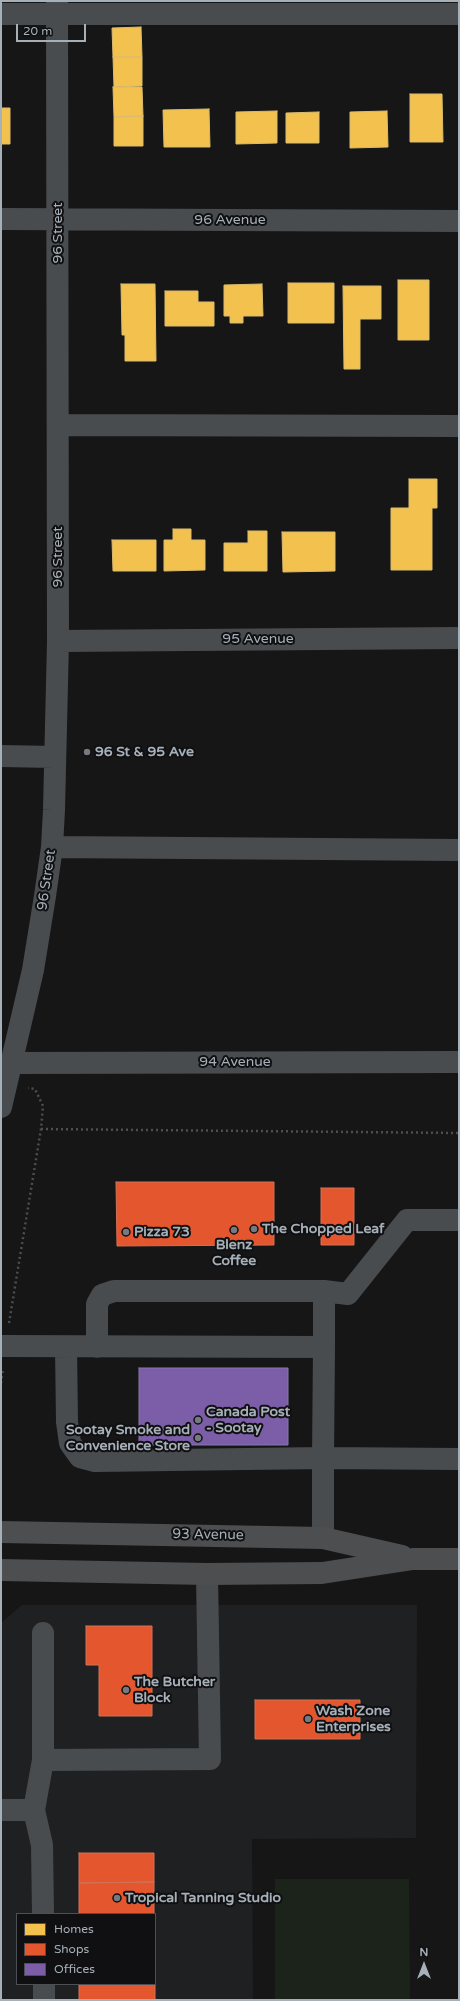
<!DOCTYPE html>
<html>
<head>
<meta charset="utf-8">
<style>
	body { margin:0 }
	#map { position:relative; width:460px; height:2001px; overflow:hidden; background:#161616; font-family:"Varela Round",sans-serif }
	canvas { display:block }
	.frame { position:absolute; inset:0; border:2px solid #a6b0b8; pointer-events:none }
	.legend { position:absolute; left:16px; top:1913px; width:140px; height:72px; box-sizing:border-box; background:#101012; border:1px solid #4c5054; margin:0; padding:5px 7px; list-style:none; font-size:12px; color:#a6b0b8 }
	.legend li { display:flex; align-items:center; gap:8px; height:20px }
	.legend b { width:20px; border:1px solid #4c5054 }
	.north { position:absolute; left:404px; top:1945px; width:40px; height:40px; -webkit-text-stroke:3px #101012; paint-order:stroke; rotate:0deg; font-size:11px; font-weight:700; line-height:16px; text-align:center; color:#a6b0b8 }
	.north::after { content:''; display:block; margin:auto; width:14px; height:18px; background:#a6b0b8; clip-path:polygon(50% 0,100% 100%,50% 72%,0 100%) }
	.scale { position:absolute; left:16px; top:24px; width:70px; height:18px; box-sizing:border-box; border:2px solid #a6b0b8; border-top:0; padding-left:5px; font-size:12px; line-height:14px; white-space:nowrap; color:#a6b0b8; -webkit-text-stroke:3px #101012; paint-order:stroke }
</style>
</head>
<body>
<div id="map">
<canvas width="460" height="2001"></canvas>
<div class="frame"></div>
<ul class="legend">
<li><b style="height:11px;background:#f2c14e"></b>Homes</li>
<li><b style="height:11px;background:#e4572e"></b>Shops</li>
<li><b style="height:11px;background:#7b5ea7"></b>Offices</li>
</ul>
<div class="north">N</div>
<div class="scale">20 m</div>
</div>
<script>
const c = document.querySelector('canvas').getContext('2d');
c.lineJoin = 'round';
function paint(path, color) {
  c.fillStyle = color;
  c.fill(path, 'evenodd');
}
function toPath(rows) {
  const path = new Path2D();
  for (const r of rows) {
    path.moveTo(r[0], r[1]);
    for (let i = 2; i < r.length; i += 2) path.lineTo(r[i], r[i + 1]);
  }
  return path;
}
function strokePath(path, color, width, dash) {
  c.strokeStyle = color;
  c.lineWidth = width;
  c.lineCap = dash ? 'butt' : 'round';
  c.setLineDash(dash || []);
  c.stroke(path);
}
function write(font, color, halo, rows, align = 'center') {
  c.font = font + ' "Varela Round",sans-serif';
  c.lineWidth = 4;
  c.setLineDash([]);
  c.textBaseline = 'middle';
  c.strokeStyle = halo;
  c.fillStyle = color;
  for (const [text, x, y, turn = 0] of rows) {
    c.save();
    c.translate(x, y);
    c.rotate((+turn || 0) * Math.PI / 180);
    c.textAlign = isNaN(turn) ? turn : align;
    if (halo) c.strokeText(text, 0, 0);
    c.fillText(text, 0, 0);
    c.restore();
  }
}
const built = toPath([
	[22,1605,417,1605,416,1838,252,1839,253,2000,1,2000,1,1623],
	[17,1914,155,1914,155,1984,17,1984]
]);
const green = toPath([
	[275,1879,409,1879,410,2000,275,2000]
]);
const homes = toPath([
	[141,27,142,57,113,57,112,28,141,27],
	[113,57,142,57,142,86,114,87,113,57],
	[113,87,142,87,143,116,114,117,113,87],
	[410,94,442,94,443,142,410,142,410,94],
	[1,108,10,108,10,144,1,144,1,108],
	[209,109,210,147,164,147,163,110,209,109],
	[277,111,277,143,236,144,236,112,277,111],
	[387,111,388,147,350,148,350,112,387,111],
	[319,112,319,143,286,143,286,113,319,112],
	[143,116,143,146,114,146,114,117,143,116],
	[398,280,429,280,429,340,398,340,398,280],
	[288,283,334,283,334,323,288,323,288,283],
	[121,284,155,284,156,361,125,361,125,335,122,335,121,284],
	[262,284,263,316,243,316,243,323,230,323,230,316,224,316,224,285,262,284],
	[343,286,381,286,381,319,360,319,360,369,344,369,343,286],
	[165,291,198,291,198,302,214,302,214,326,165,326,165,291],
	[409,479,437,479,437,508,432,508,432,570,391,570,391,508,409,508,409,479],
	[173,529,191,529,191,540,205,540,205,570,164,571,164,540,173,540,173,529],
	[248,531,267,531,267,571,224,571,224,543,248,543,248,531],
	[282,532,335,532,335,571,283,572,282,532],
	[112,540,156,540,156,571,113,571,112,540]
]);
const shops = toPath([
	[116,1182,274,1182,274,1245,117,1246,116,1182],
	[321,1188,354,1188,354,1245,321,1245,321,1188],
	[86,1626,152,1626,152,1716,99,1716,99,1665,86,1665,86,1626],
	[255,1700,360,1700,360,1739,255,1739,255,1700],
	[79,1853,154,1853,154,1882,79,1883,79,1853],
	[154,1882,154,1914,79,1914,79,1883,154,1882],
	[79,1984,155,1984,155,2000,79,2000,79,1984]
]);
const offices = toPath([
	[139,1368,288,1368,288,1445,139,1445,139,1368]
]);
const path = toPath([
	[41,1129,459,1133],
	[9,1323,41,1129,43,1106,35,1089,28,1088],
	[1,1383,3,1369]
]);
const minor = toPath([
	[1,14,459,14],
	[1,219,459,221],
	[58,425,459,426],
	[58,641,459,638],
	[1,756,55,757],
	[52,847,459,850],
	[12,1063,459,1062],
	[1,1107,33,970,45,896,52,847,54,810,58,641,57,1],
	[1,1346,324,1347,323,1458,459,1459],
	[66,1347,67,1422,70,1443,80,1457,95,1461,323,1458,323,1538],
	[97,1347,97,1304,102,1295,114,1291,324,1291],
	[324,1347,324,1291,348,1294,407,1220,459,1220],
	[43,1633,43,1760,210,1759,207,1574],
	[1,1810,34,1810],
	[43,1914,42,1845,34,1810,43,1760],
	[44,1984,44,2000]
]);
const major = toPath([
	[1,1532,323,1538,402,1556],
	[1,1570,207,1574,322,1573,413,1559,459,1559]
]);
const markers = [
	[87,752,4,"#747a7f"],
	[254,1229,4,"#747a7f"],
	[234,1230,4,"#747a7f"],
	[126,1232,4,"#747a7f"],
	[198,1420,4,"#747a7f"],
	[198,1438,4,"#747a7f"],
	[126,1690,4,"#747a7f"],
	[308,1719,4,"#747a7f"],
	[117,1898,4,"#747a7f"]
];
const streetNames = [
	["96 Avenue",230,220],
	["96 Street",58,233,-90],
	["96 Street",58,557,-90],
	["95 Avenue",258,639],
	["96 Street",47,880,-82],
	["94 Avenue",235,1062],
	["93 Avenue",208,1535,1]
];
const poiNames = [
	["96 St & 95 Ave",95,752],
	["The Chopped Leaf",262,1229],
	["Pizza 73",134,1232],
	["Blenz",234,1245,"center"],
	["Coffee",234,1261,"center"],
	["Canada Post",206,1412],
	["- Sootay",206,1428],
	["Sootay Smoke and",190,1430,"right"],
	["Convenience Store",190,1446,"right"],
	["The Butcher",134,1682],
	["Block",134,1698],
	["Wash Zone",316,1711],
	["Enterprises",316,1727],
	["Tropical Tanning Studio",125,1898]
];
paint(built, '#1f2022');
paint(green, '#1c231b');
paint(homes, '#f2c14e');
strokePath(homes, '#dbbc6e', 1);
paint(shops, '#e4572e');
strokePath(shops, '#d17257', 1);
paint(offices, '#7b5ea7');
strokePath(offices, '#8877ac', 1);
strokePath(path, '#4c4e50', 2.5, [2, 3]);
strokePath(minor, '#494c4f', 22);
strokePath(major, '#4c4e50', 22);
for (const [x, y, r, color] of markers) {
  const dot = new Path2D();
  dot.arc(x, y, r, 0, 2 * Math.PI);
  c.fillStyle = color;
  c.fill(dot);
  strokePath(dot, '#101012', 1.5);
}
write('14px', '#a6b0b8', '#101012', streetNames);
write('bold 14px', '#a6b0b8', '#101012', poiNames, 'left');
</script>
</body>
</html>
